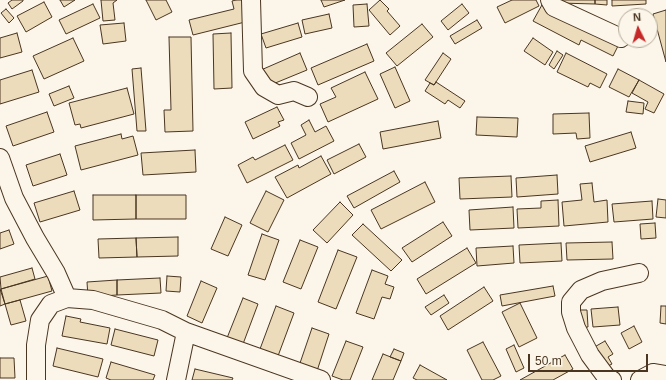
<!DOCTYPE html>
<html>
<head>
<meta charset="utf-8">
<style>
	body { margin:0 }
	#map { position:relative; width:666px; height:380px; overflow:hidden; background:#fbf6e9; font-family:Helvetica,sans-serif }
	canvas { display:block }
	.north { position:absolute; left:618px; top:8px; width:40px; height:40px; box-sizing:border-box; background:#fbf6e9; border:1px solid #b4a999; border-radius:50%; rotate:355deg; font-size:11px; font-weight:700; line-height:16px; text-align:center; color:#4a3520 }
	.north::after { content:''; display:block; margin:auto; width:14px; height:18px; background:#c62828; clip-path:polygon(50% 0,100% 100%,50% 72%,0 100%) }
	.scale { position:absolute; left:528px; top:354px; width:120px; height:18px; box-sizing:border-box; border:2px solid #4a3520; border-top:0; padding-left:5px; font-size:12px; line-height:14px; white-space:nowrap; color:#4a3520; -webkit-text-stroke:3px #fbf6e9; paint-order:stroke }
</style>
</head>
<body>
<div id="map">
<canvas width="666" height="380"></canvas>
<div class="north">N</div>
<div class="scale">50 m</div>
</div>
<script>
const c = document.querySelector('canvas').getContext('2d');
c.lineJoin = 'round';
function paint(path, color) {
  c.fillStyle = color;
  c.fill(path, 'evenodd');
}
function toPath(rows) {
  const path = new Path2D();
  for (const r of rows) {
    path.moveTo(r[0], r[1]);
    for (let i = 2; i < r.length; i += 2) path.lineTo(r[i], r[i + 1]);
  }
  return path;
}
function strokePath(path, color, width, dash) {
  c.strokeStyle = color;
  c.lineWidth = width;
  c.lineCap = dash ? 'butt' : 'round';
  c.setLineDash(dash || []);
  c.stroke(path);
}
const building = toPath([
	[12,0,23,0,23,1,12,9,8,3,12,0],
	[60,0,75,0,64,7,60,0],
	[101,0,117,0,113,3,115,20,103,21,101,0],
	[146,0,166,0,172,12,156,20,146,0],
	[236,0,243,0,249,21,193,35,189,20,234,9,232,1,236,0],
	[321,0,345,0,324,7,321,0],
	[380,0,389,9,387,11,400,26,390,35,369,10,380,0],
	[512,0,536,0,539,6,505,23,497,7,512,0],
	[559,0,595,0,595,4,559,3,559,0],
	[595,0,607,0,607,5,595,4,595,0],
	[612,0,646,0,646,4,612,6,612,0],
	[44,2,52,17,26,32,17,16,44,2],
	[543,3,620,42,613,56,581,40,579,45,533,21,543,3],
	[93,4,100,18,66,34,59,20,93,4],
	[367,4,369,26,354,27,353,5,367,4],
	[462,4,469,13,448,30,441,21,462,4],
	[6,9,14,18,9,23,1,13,6,9],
	[666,10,666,62,653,14,666,10],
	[329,14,332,28,305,34,302,20,329,14],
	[477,20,482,28,455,44,450,36,477,20],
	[124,23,126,41,103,44,100,25,124,23],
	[298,23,302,37,266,48,261,34,298,23],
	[422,24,433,37,397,66,386,53,422,24],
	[17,33,22,52,0,58,0,38,17,33],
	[231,33,232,88,214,89,213,34,231,33],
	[169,37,191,37,193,131,165,132,164,110,171,110,169,37],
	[73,38,84,61,44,79,33,56,73,38],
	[533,38,553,52,545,65,524,51,533,38],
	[367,44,374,61,318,85,311,68,367,44],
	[557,51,563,55,554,69,549,65,557,51],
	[300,53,307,70,268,86,261,70,300,53],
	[443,53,451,59,434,85,425,80,443,53],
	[566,53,607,74,600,88,590,83,588,87,557,72,566,53],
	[395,67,410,101,395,108,380,74,395,67],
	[141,68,146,131,137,131,132,69,141,68],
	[618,69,639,80,629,97,609,87,618,69],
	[32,70,39,92,0,104,0,80,32,70],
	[365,72,378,99,328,122,320,104,336,97,331,88,365,72],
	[639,80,664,94,654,113,645,109,648,102,632,93,639,80],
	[436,82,465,101,460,108,448,100,445,104,425,91,430,83,434,85,436,82],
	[69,86,74,98,54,106,49,94,69,86],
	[127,88,134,114,81,128,80,124,75,125,69,103,127,88],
	[628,101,644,103,643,114,626,112,628,101],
	[277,107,284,120,278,122,280,126,253,139,245,122,277,107],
	[47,112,54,132,13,146,6,126,47,112],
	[589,113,590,138,577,139,576,133,553,134,553,114,589,113],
	[477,117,518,118,517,137,476,135,477,117],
	[309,120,315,132,326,126,334,141,299,159,291,143,306,135,301,125,309,120],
	[438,121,441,138,383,149,380,132,438,121],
	[631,132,636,148,590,162,585,146,631,132],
	[121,134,122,139,133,136,138,155,81,170,75,146,121,134],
	[359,144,366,157,334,174,327,160,359,144],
	[285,145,293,160,247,183,238,165,253,157,255,160,285,145],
	[195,150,196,172,143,175,141,153,195,150],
	[60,154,67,175,33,186,26,165,60,154],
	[321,156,331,174,287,198,275,177,298,165,299,168,321,156],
	[394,171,400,182,354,208,347,196,394,171],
	[557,175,558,194,517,197,516,178,557,175],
	[511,176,512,197,460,199,459,178,511,176],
	[425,182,435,202,381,229,371,210,425,182],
	[592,183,594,202,607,200,608,222,564,226,562,202,582,200,580,184,592,183],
	[74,191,80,210,40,222,34,203,74,191],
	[266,191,284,200,268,232,250,223,266,191],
	[93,195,136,195,136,219,93,220,93,195],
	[136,195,186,195,186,219,136,219,136,195],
	[658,199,666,200,666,218,656,217,658,199],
	[558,200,559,226,518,228,517,209,541,208,541,201,558,200],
	[652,201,653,219,614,222,612,204,652,201],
	[340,202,353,215,327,243,313,230,340,202],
	[513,207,514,228,470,230,469,210,513,207],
	[225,217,242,225,228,256,211,249,225,217],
	[443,222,452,236,412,262,402,248,443,222],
	[655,223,656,238,641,239,640,224,655,223],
	[363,224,402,260,391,271,352,235,363,224],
	[9,230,14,244,0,249,0,233,9,230],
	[262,234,279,240,265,280,248,275,262,234],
	[178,237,178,256,137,257,136,238,178,237],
	[136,238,137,257,99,258,98,239,136,238],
	[300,240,318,247,301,289,283,282,300,240],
	[612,242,613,259,567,260,566,243,612,242],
	[561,243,562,261,520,263,519,245,561,243],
	[513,246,514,263,477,266,476,248,513,246],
	[467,248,476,263,426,294,417,279,467,248],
	[338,250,357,257,336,309,318,302,338,250],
	[32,268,35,279,1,289,0,277,32,268],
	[372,270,388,276,385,284,394,287,390,299,382,297,374,319,356,313,372,270],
	[48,276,52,291,5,304,1,289,48,276],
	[167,276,181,277,180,292,166,291,167,276],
	[160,278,161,293,117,295,117,280,160,278],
	[117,280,117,295,88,297,87,282,117,280],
	[201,281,217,288,202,323,187,316,201,281],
	[553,286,555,296,502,306,500,295,553,286],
	[484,287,493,301,448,330,440,316,484,287],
	[0,289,5,304,0,306,0,289],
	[444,295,449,303,431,315,425,307,444,295],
	[243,298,258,304,243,344,227,338,243,298],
	[20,300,26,321,11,325,5,304,20,300],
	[520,303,537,338,519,347,502,312,520,303],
	[276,306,294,313,278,356,260,349,276,306],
	[661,306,666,306,666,324,660,323,661,306],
	[618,307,620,325,593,327,591,309,618,307],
	[578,310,587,310,588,327,579,328,578,310],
	[66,316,81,319,80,322,110,328,107,344,62,336,66,316],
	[634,326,642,342,629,349,621,333,634,326],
	[312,328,329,334,317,371,299,366,312,328],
	[115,329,158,340,154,356,111,345,115,329],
	[346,341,363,347,350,380,343,380,332,376,346,341],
	[605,341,613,354,608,357,612,364,602,369,591,349,605,341],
	[483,342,501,376,493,380,482,380,467,350,483,342],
	[514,345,524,368,516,372,506,349,514,345],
	[57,348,103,359,98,377,53,366,57,348],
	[394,349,404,353,401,361,390,357,394,349],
	[383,354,401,361,393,380,372,380,383,354],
	[565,355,573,369,553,380,520,380,565,355],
	[0,358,14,358,15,378,0,378,0,358],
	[111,362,155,375,153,380,111,380,106,378,111,362],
	[420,365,447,380,417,380,413,378,420,365],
	[195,369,233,378,232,380,192,380,195,369]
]);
const minor = toPath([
	[251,0,253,71,264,87,278,95,294,91,308,97],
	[550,0,554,7,621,38],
	[0,158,14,198,35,238,56,273,67,298,93,300,162,320,186,332,321,380],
	[36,380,36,345,40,320,51,304,67,298],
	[176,380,186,332],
	[612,380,607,378,590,355,576,328,571,312,571,302,581,290,602,281,639,273],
	[640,380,653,373,666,375]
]);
paint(building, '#ecdcbc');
strokePath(building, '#4a3520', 1);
strokePath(minor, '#4a3520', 20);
strokePath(minor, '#fbf6e9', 18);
</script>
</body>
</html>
